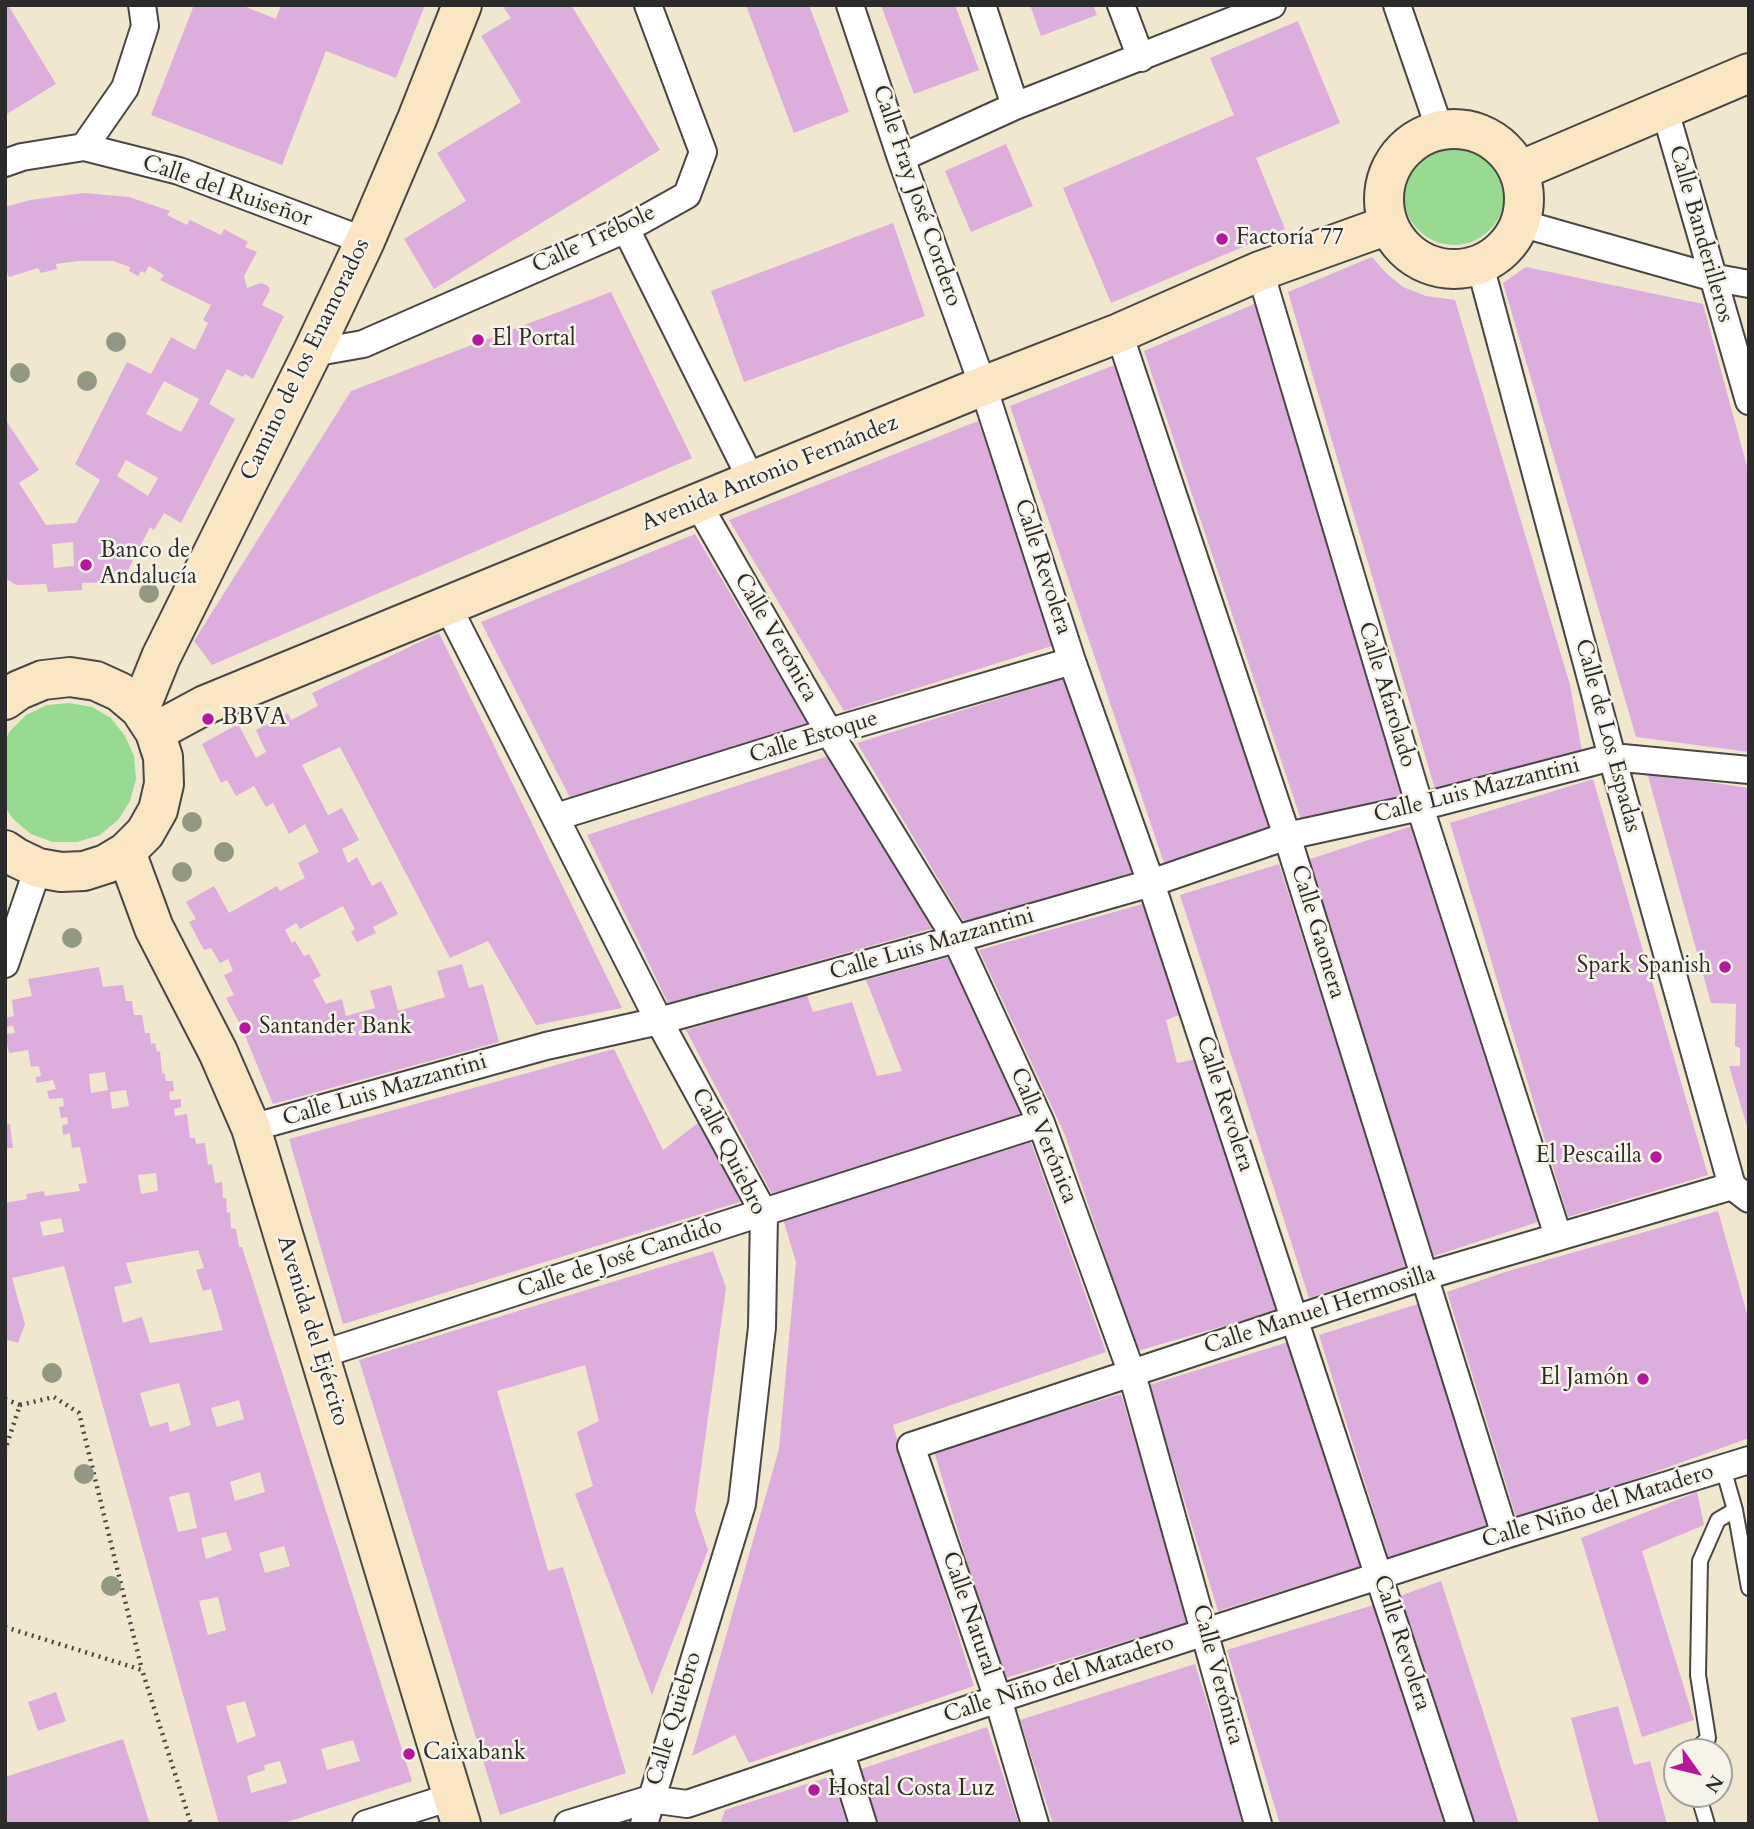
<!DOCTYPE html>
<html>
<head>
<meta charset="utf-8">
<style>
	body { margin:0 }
	#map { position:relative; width:1754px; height:1829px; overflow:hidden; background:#f0e7ce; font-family:Cardo,serif }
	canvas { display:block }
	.frame { position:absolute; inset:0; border:7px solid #2b2b2b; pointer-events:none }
	.north { position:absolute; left:1663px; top:1738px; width:70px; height:70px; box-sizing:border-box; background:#f7f3e8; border:2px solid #a5a39c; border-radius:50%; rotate:124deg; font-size:19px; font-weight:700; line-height:28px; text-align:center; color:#2b2b2b }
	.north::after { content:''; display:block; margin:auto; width:24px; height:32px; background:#b5179e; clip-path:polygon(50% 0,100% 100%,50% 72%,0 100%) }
</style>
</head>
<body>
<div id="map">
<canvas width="1754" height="1829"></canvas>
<div class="frame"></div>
<div class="north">N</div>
</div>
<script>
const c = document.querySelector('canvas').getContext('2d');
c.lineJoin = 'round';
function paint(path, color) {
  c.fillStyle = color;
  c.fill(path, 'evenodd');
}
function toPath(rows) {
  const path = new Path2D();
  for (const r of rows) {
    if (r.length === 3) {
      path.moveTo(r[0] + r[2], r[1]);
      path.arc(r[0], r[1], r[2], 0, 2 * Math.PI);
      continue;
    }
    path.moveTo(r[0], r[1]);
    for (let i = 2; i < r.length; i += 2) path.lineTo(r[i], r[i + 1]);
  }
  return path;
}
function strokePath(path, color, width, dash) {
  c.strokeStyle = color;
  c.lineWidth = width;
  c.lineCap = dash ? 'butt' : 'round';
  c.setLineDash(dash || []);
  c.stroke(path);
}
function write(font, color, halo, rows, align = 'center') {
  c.font = font + ' Cardo,serif';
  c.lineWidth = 5;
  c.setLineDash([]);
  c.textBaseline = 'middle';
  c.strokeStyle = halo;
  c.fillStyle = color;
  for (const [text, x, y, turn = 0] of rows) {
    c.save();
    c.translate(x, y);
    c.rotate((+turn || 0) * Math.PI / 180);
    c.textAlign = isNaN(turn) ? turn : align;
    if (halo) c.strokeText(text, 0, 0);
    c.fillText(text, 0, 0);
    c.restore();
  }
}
const green = toPath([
	[1454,195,50],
	[69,703,92,707,111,718,125,736,134,756,136,779,130,801,118,820,100,835,77,842,53,842,31,834,13,819,5,807,5,740,10,731,26,715,47,705]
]);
const building = toPath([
	[5,5,8,5,56,84,5,115],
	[194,5,241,5,276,19,281,5,425,5,396,78,326,51,282,165,151,115],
	[508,5,571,5,660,150,434,289,404,239,466,201,437,153,521,102,481,36,511,18,504,8],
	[746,5,809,5,849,112,794,133],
	[881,5,955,5,979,70,914,94],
	[1030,5,1093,5,1097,15,1041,36],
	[1298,21,1340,123,1256,158,1285,229,1111,303,1063,188,1234,115,1210,58],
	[1006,144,1033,206,971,232,945,171],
	[84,193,129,197,170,211,167,215,187,225,190,220,221,235,224,229,248,242,245,247,257,252,244,276,247,288,261,283,268,286,270,290,262,305,284,316,253,379,245,374,243,377,227,369,209,404,235,419,181,523,164,513,154,530,150,527,128,570,115,572,115,582,82,583,82,590,48,592,46,584,16,585,5,578,5,419,39,470,19,483,46,525,76,523,100,480,75,464,127,362,151,374,171,337,195,350,208,323,203,320,211,305,160,280,164,275,149,266,145,273,141,271,138,276,129,271,130,267,113,261,78,261,56,264,57,269,41,273,38,268,9,277,7,272,5,272,5,207,30,200],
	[164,381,199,399,181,432,146,414],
	[126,460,158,478,148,496,117,476],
	[73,542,74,566,54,568,52,544],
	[893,223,925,316,744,382,711,291],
	[1372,257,1387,274,1403,287,1426,296,1455,300,1570,685,1582,751,1435,789,1288,292],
	[1526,267,1703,304,1749,474,1749,752,1636,737,1503,283],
	[611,292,692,458,212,665,194,641,351,391],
	[1259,302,1404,799,1302,823,1144,351],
	[1117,364,1271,832,1164,863,1010,406],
	[978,421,1055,645,844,711,729,520],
	[695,534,809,726,572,802,481,622],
	[439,633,622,1008,536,1025,488,941,450,958,340,747,302,765,328,815,342,808,359,840,342,849,348,863,357,857,372,886,381,881,398,914,373,927,376,933,357,942,351,932,355,929,343,906,300,929,296,923,285,930,292,943,295,941,304,956,309,954,321,976,313,980,326,1004,342,999,346,1016,375,1008,370,991,391,985,398,1011,445,997,437,971,462,964,469,988,483,984,499,1042,273,1104,242,1028,226,998,234,995,224,975,233,971,228,959,220,963,211,948,204,950,189,922,196,919,186,902,214,886,229,913,277,886,280,891,305,878,298,863,319,852,305,824,289,834,273,803,266,807,254,786,236,796,227,780,221,783,202,744,238,724,256,758,266,752,256,730,288,713,291,720,318,706,312,693],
	[1066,678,1134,872,964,922,857,743],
	[828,756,934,928,668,1003,587,835],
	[1660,775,1749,788,1749,1133,1729,1066,1740,1066,1740,1048,1735,1046,1736,1004,1711,1003,1648,776],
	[1593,779,1708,1175,1568,1217,1450,823],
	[1415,825,1541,1221,1434,1256,1307,860],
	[1279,864,1407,1266,1309,1298,1180,895],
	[1146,903,1182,1014,1166,1020,1177,1063,1197,1059,1283,1309,1137,1351,1065,1135,979,950],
	[950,957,1025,1114,773,1196,686,1030,807,995,813,1012,852,1002,877,1076,902,1071,866,980],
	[99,967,103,987,123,985,126,1001,132,1001,134,1015,142,1015,145,1033,150,1033,151,1044,155,1043,157,1052,160,1051,162,1073,165,1074,166,1081,173,1081,174,1091,169,1092,170,1100,181,1099,181,1107,174,1109,175,1116,187,1114,190,1138,195,1138,196,1144,205,1143,208,1165,212,1164,215,1183,222,1182,223,1198,226,1198,227,1213,230,1212,231,1228,236,1229,239,1247,242,1247,412,1781,281,1824,219,1824,64,1266,12,1278,25,1324,18,1343,5,1339,5,1203,27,1199,26,1194,44,1191,45,1196,80,1191,78,1184,87,1183,80,1147,72,1148,70,1133,63,1135,62,1125,68,1124,67,1117,61,1118,59,1107,64,1106,63,1098,49,1099,47,1091,56,1089,53,1080,36,1083,36,1077,41,1076,39,1066,31,1067,28,1050,9,1053,5,1034,15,1033,13,1026,5,1027,5,1018,14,1016,12,1000,32,996,28,979],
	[105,1072,108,1090,91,1093,89,1074],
	[126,1090,129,1106,112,1109,110,1092],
	[156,1173,158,1191,141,1194,138,1175],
	[61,1218,64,1232,43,1236,40,1222],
	[198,1250,204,1268,196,1270,203,1291,211,1289,223,1330,150,1343,142,1317,123,1323,114,1287,132,1283,126,1263],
	[179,1383,191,1425,170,1432,168,1422,150,1427,140,1393],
	[239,1400,244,1419,217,1427,211,1408],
	[260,1472,265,1492,235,1501,230,1482],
	[189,1492,197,1528,178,1532,169,1497],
	[226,1532,232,1550,206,1559,201,1538],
	[284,1546,290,1566,265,1573,259,1553],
	[218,1597,226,1630,208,1635,199,1601],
	[245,1701,256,1736,237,1743,226,1706],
	[353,1740,360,1761,327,1770,321,1749],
	[280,1761,287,1783,251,1793,247,1776,265,1770,264,1765],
	[614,1049,663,1150,698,1123,743,1201,343,1324,289,1139],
	[10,1124,13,1148,5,1148,5,1125],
	[1031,1142,1106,1352,893,1425,974,1686,749,1763,735,1735,692,1756,779,1449,796,1262,783,1219],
	[1718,1211,1749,1321,1749,1438,1574,1501,1516,1517,1447,1292,1505,1272],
	[713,1251,726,1288,695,1511,708,1550,652,1695,575,1494,593,1486,577,1432,599,1421,585,1365,497,1391,548,1571,563,1567,626,1773,500,1815,359,1360],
	[1421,1303,1490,1524,1388,1557,1319,1335],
	[1292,1341,1361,1566,1218,1611,1149,1385],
	[1121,1394,1189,1622,1002,1679,934,1451],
	[1697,1492,1704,1525,1642,1551,1694,1720,1642,1737,1581,1538],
	[1441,1581,1519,1824,1474,1824,1400,1596],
	[1377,1604,1444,1824,1280,1824,1227,1650],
	[1195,1664,1245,1824,1053,1824,1020,1720],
	[56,1692,66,1721,38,1731,28,1702],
	[1618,1706,1634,1765,1650,1761,1667,1824,1599,1824,1571,1718],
	[987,1727,1019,1824,876,1824,858,1770],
	[123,1739,150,1824,5,1824,5,1777],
	[832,1776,847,1824,720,1824,725,1810]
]);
const path = toPath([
	[5,1399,20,1405,5,1450],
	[20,1405,54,1397,79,1413,142,1670],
	[5,1627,142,1670,191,1824]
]);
const lane = toPath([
	[1723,1468,1735,1510,1749,1588],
	[1694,1752,1708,1738,1698,1675,1700,1561,1718,1520,1735,1510],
	[1698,1794,1707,1824]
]);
const street = toPath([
	[850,5,901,158,983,386,1072,661,1151,883,1460,1824],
	[982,5,1015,106],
	[1121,5,1141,58],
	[1397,5,1440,130],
	[1664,107,1749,401],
	[84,147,125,88,145,26,142,5],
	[901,158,1015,106,1272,5],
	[5,163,22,157,84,147,179,171,365,241],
	[1520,223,1711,277,1749,284],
	[626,229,752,481],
	[1480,265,1612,757,1732,1186,1749,1199],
	[1260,271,1420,807,1558,1236],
	[1119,333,1287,836,1505,1535],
	[312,353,363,344,626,229,687,195,703,152,648,5],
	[698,504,829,732,956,939,1041,1123,1132,1374,1258,1824],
	[448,607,659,1021,764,1213,762,1327,742,1504,644,1824],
	[556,817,829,732,1072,661],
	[5,964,38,868],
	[251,1128,546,1046,659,1021,956,939,1151,883,1287,836,1420,807,1612,757,1749,770],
	[319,1355,1041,1123],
	[841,1753,863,1824],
	[366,1824,451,1797],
	[568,1824,650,1799,687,1804,998,1699,1505,1535,1749,1460],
	[1035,1824,998,1699,911,1446,1425,1276,1732,1186]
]);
const secondary = toPath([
	[1454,199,70],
	[1519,171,1749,73],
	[5,700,19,690,43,680,70,677,96,681,120,692,140,709,155,732,163,757,164,784,158,810,145,833,126,852,106,864,84,871,61,872,38,868,17,858,5,850],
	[140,709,161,657,312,353,365,241,417,119,462,5],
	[155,732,205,705,983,386,1119,333,1260,271,1388,225],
	[126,852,154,928,218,1052,251,1128,461,1824]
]);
const trees = [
	[116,342],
	[20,373],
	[87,381],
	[149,593],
	[192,822],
	[224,852],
	[182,872],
	[72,938],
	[52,1373],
	[84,1474],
	[111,1586]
];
const markers = [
	[1222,239,7,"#b5179e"],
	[478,340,7,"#b5179e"],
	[86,565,7,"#b5179e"],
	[208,719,7,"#b5179e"],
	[1725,967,7,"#b5179e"],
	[245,1028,7,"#b5179e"],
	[1656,1157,7,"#b5179e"],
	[1643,1379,7,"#b5179e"],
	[409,1754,7,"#b5179e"],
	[814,1790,7,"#b5179e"]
];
const streetNames = [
	["Calle del Ruiseñor",227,192,19],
	["Calle Fray José Cordero",916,196,71],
	["Calle Banderilleros",1700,234,74],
	["Calle Trébole",594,240,-25],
	["Camino de los Enamorados",306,360,-64],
	["Avenida Antonio Fernández",770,474,-22],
	["Calle Revolera",1042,567,72],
	["Calle Verónica",775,638,60],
	["Calle Afarolado",1386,695,73],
	["Calle de Los Espadas",1607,736,75],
	["Calle Estoque",814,738,-17],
	["Calle Luis Mazzantini",1477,791,-14],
	["Calle Gaonera",1317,932,73],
	["Calle Luis Mazzantini",932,945,-16],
	["Calle Luis Mazzantini",385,1091,-16],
	["Calle Revolera",1224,1104,72],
	["Calle Verónica",1043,1136,68],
	["Calle Quiebro",728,1152,63],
	["Calle de José Candido",620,1259,-18],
	["Calle Manuel Hermosilla",1320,1311,-18],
	["Avenida del Ejército",312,1331,73],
	["Calle Niño del Matadero",1598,1507,-17],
	["Calle Natural",969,1614,71],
	["Calle Revolera",1401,1643,72],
	["Calle Verónica",1217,1675,75],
	["Calle Niño del Matadero",1059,1680,-18],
	["Calle Quiebro",675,1719,-73]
];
const poiNames = [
	["Factoría 77",1236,239],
	["El Portal",492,340],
	["Banco de",100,552],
	["Andalucía",100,578],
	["BBVA",222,719],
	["Spark Spanish",1711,967,"right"],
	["Santander Bank",259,1028],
	["El Pescailla",1642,1157,"right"],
	["El Jamón",1629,1379,"right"],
	["Caixabank",423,1754],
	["Hostal Costa Luz",828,1790]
];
paint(green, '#97db93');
paint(building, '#ddadde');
strokePath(lane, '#494743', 18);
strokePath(street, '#494743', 30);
strokePath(secondary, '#494743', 42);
strokePath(path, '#494743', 4.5, [2, 5]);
strokePath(lane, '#fff', 14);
strokePath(street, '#fff', 26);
strokePath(secondary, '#fbe6c3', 38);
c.fillStyle = '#929883';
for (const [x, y] of trees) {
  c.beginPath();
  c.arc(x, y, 10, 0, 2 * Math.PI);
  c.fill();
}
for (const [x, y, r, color] of markers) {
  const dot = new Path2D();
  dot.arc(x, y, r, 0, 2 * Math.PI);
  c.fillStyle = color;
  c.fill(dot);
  strokePath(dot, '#f7f3e8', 2.5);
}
write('23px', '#2b2b2b', '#f7f3e8', streetNames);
write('23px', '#2b2b2b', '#f7f3e8', poiNames, 'left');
</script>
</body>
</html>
